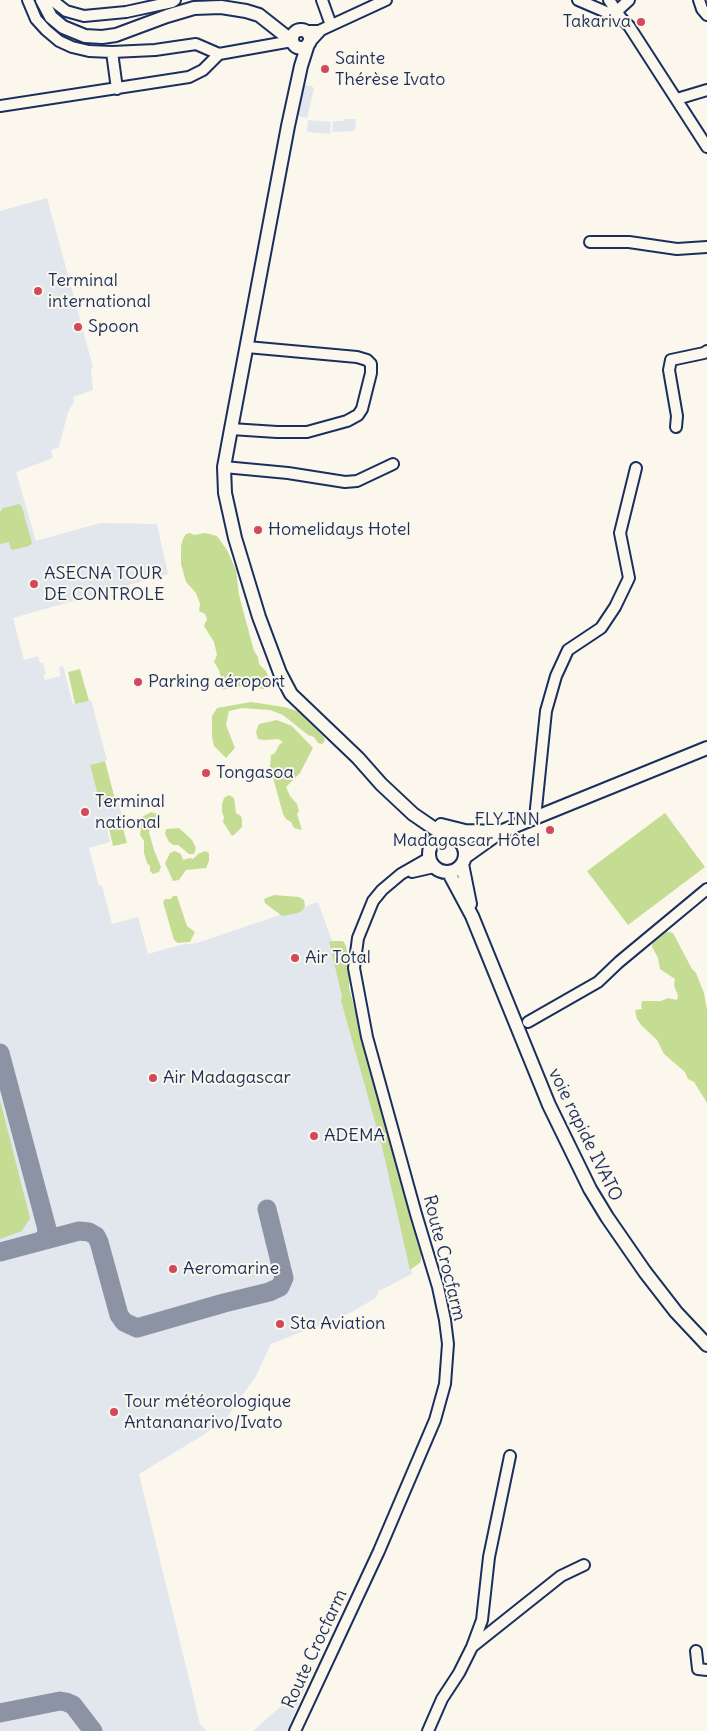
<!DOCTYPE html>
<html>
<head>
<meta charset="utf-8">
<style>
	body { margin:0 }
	canvas { display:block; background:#fbf7ec }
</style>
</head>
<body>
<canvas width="707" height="1731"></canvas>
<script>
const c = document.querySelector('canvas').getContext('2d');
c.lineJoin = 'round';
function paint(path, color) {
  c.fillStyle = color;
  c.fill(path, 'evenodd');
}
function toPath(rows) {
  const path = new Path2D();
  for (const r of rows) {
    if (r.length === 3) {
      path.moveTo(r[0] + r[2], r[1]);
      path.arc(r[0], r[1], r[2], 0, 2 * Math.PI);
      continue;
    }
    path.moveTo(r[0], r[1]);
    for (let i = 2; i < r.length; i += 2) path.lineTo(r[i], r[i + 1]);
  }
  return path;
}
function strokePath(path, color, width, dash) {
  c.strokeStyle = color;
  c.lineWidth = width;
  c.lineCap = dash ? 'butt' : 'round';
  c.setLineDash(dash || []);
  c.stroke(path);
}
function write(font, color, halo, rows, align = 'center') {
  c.font = font + ' Delius,sans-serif';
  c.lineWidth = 4;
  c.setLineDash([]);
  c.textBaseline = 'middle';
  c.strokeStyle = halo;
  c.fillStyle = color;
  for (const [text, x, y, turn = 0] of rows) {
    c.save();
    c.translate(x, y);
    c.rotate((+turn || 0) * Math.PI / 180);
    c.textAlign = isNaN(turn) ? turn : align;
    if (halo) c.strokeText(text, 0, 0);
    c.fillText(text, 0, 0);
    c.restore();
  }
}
const built = toPath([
	[303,85,312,86,314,89,307,118,297,116],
	[345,119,356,119,355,131,332,132,333,121,345,121],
	[308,120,331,122,330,134,307,132],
	[47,198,93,367,91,368,93,390,73,397,74,402,68,412,59,447,51,450,53,458,16,472,36,541,100,523,157,524,168,574,13,618,24,660,38,656,40,663,43,663,46,674,43,675,45,680,61,676,59,667,63,666,73,704,91,700,107,760,90,765,101,807,116,804,115,801,118,801,123,818,120,819,119,817,105,821,110,842,89,848,99,886,102,885,112,924,138,917,148,954,180,945,197,943,318,902,332,941,329,943,343,996,341,1001,382,1147,412,1274,379,1291,376,1298,350,1313,271,1344,256,1376,228,1416,205,1434,139,1474,200,1724,207,1731,0,1731,0,211],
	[308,1681,287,1731,253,1731,297,1692]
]);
const green = toPath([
	[19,504,22,507,32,543,29,546,13,550,11,549,9,542,0,544,0,512,3,508],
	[190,533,194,535,205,533,217,536,227,550,236,570,239,595,254,651,258,657,259,664,266,671,269,678,273,680,277,677,274,684,269,688,263,689,236,686,222,690,223,687,219,670,214,662,217,655,214,642,204,626,207,619,205,614,199,611,200,604,196,593,186,582,181,564,181,546,183,539,186,534],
	[80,669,89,701,75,704,68,672],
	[251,702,284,707,297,711,323,736,325,741,322,744,318,743,314,737,308,735,283,715,270,710,242,708,229,711,226,725,235,748,226,758,214,746,212,737,212,716,217,708],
	[277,720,292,726,313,748,300,773,286,787,290,796,297,804,299,811,297,814,302,830,294,828,291,822,286,819,283,814,270,767,271,755,275,753,279,745,283,742,278,739,264,740,258,739,256,732,259,724],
	[105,761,116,803,101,807,90,765],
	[229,795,234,798,236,813,241,816,242,820,242,827,235,834,232,836,223,822,224,817,222,812,222,804,224,798],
	[151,812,157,814,158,819,157,822,151,825,149,832,154,850,161,867,159,872,153,874,150,871,150,866,147,863,144,853,144,841,140,835,141,828,139,826,140,818],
	[665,813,705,867,628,925,587,871],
	[120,817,127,843,113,846,107,820],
	[179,828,192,840,196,848,194,854,189,854,178,845,173,845,169,842,165,834,166,829],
	[175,851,181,854,183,860,190,858,193,859,198,854,205,851,209,853,209,861,206,868,186,870,179,880,173,881,165,863,170,853],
	[274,895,299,897,304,900,305,905,303,910,298,913,282,916,265,903,264,899],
	[173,896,177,896,187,926,195,932,190,942,178,943,174,940,163,902,165,899,171,899],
	[665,931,673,933,692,969,696,973,704,993,707,1010,707,1103,694,1082,688,1079,685,1072,664,1054,657,1040,642,1026,637,1019,635,1010,642,1009,641,1006,642,1001,661,1001,668,998,677,1000,678,996,674,985,675,979,660,969,658,958,652,947,652,944,660,936,661,933],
	[332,941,343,941,346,946,349,963,349,988,421,1250,421,1262,410,1270,382,1147,341,1001,342,996,329,942],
	[0,1100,30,1218,22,1231,0,1239]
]);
const taxiway = toPath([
	[0,1053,47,1229,46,1236,41,1241],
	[0,1252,79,1231,89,1232,96,1236,99,1242,119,1315,124,1322,137,1328,224,1303,269,1292,280,1287,284,1278,267,1209],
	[0,1713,60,1701,66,1702,73,1705,93,1731]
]);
const minor = toPath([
	[28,0,36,19,46,30,59,41,72,47,89,51,112,52,117,89],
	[52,0,66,11,84,16,126,12,172,2,175,0],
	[322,0,331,25],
	[578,0,620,18],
	[609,0,621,18,629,26,707,147],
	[699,0,702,9,707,15],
	[617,11,629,0],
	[304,31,320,31],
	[308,44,321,30,386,0],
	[112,52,155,50,196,44,219,54],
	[677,99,707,90],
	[0,106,189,77,203,70,219,54,292,41],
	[590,242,629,242,677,249,707,247],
	[676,427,677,416,669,370,671,360,704,353,707,351],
	[231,429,277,432,307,432,347,421,358,415,362,409,371,373,371,364,367,360,357,357,247,347],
	[224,467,288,473,345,482,357,481,393,464],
	[535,818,546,711,556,676,568,650,601,628,615,607,629,578,620,533,636,468],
	[412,872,434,867],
	[528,1022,598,982,619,962,707,889],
	[473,1646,561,1576,584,1565],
	[696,1651,698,1669,707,1670],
	[295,1731,379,1551,435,1420,445,1384,448,1344,445,1320,438,1287,416,1214,367,1037,354,968,358,938,373,901,382,890,401,874,429,858],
	[428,1731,442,1699,459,1673,472,1647,482,1620,489,1557,510,1456]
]);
const major = toPath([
	[42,0,51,17,63,27,85,36,102,37,116,35,167,16,194,8,221,7,246,11,259,15,292,41],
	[301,39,9],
	[308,44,301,66,288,126,231,429,224,467,225,493,235,538,259,617,280,673,291,694,358,758,381,784,413,814,445,836],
	[441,825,465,831,500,832],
	[447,854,18],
	[465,857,500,832,707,748],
	[462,864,470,904],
	[449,873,472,916,549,1105,590,1189,607,1217,645,1272,676,1312,707,1345]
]);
const markers = [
	[641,22,5,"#d1495b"],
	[325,69,5,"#d1495b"],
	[38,291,5,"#d1495b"],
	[78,327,5,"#d1495b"],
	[258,530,5,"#d1495b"],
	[34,584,5,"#d1495b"],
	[138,682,5,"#d1495b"],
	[206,773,5,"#d1495b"],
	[85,812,5,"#d1495b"],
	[550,830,5,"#d1495b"],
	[295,958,5,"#d1495b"],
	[153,1078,5,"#d1495b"],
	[314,1136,5,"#d1495b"],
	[173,1269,5,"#d1495b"],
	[280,1324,5,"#d1495b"],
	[114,1412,5,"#d1495b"]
];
const poiNames = [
	["Takariva",631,22,"right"],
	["Sainte",335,59],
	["Thérèse Ivato",335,80],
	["Terminal",48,281],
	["international",48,302],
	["Spoon",88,327],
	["Homelidays Hotel",268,530],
	["ASECNA TOUR",44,574],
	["DE CONTROLE",44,595],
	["Parking aéroport",148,682],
	["Tongasoa",216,773],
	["Terminal",95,802],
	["national",95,823],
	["FLY INN",540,820,"right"],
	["Madagascar Hôtel",540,841,"right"],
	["Air Total",305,958],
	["Air Madagascar",163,1078],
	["ADEMA",324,1136],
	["Aeromarine",183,1269],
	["Sta Aviation",290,1324],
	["Tour météorologique",124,1402],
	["Antananarivo/Ivato",124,1423]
];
const streetNames = [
	["voie rapide IVATO",585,1135,64],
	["Route Crocfarm",444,1258,76],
	["Route Crocfarm",315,1649,-65]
];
paint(built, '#e2e7ed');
paint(green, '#c5dd93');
strokePath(taxiway, '#8b93a5', 19);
strokePath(minor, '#1b2f5e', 14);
strokePath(major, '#1b2f5e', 16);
strokePath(minor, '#fbf7ec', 10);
strokePath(major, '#fbf7ec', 12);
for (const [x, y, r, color] of markers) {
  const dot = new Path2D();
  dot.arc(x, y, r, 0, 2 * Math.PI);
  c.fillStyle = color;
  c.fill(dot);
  strokePath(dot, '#fbf7ec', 2);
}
write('18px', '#1b2f5e', '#fbf7ec', poiNames, 'left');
write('18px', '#1b2f5e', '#fbf7ec', streetNames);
</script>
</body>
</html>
